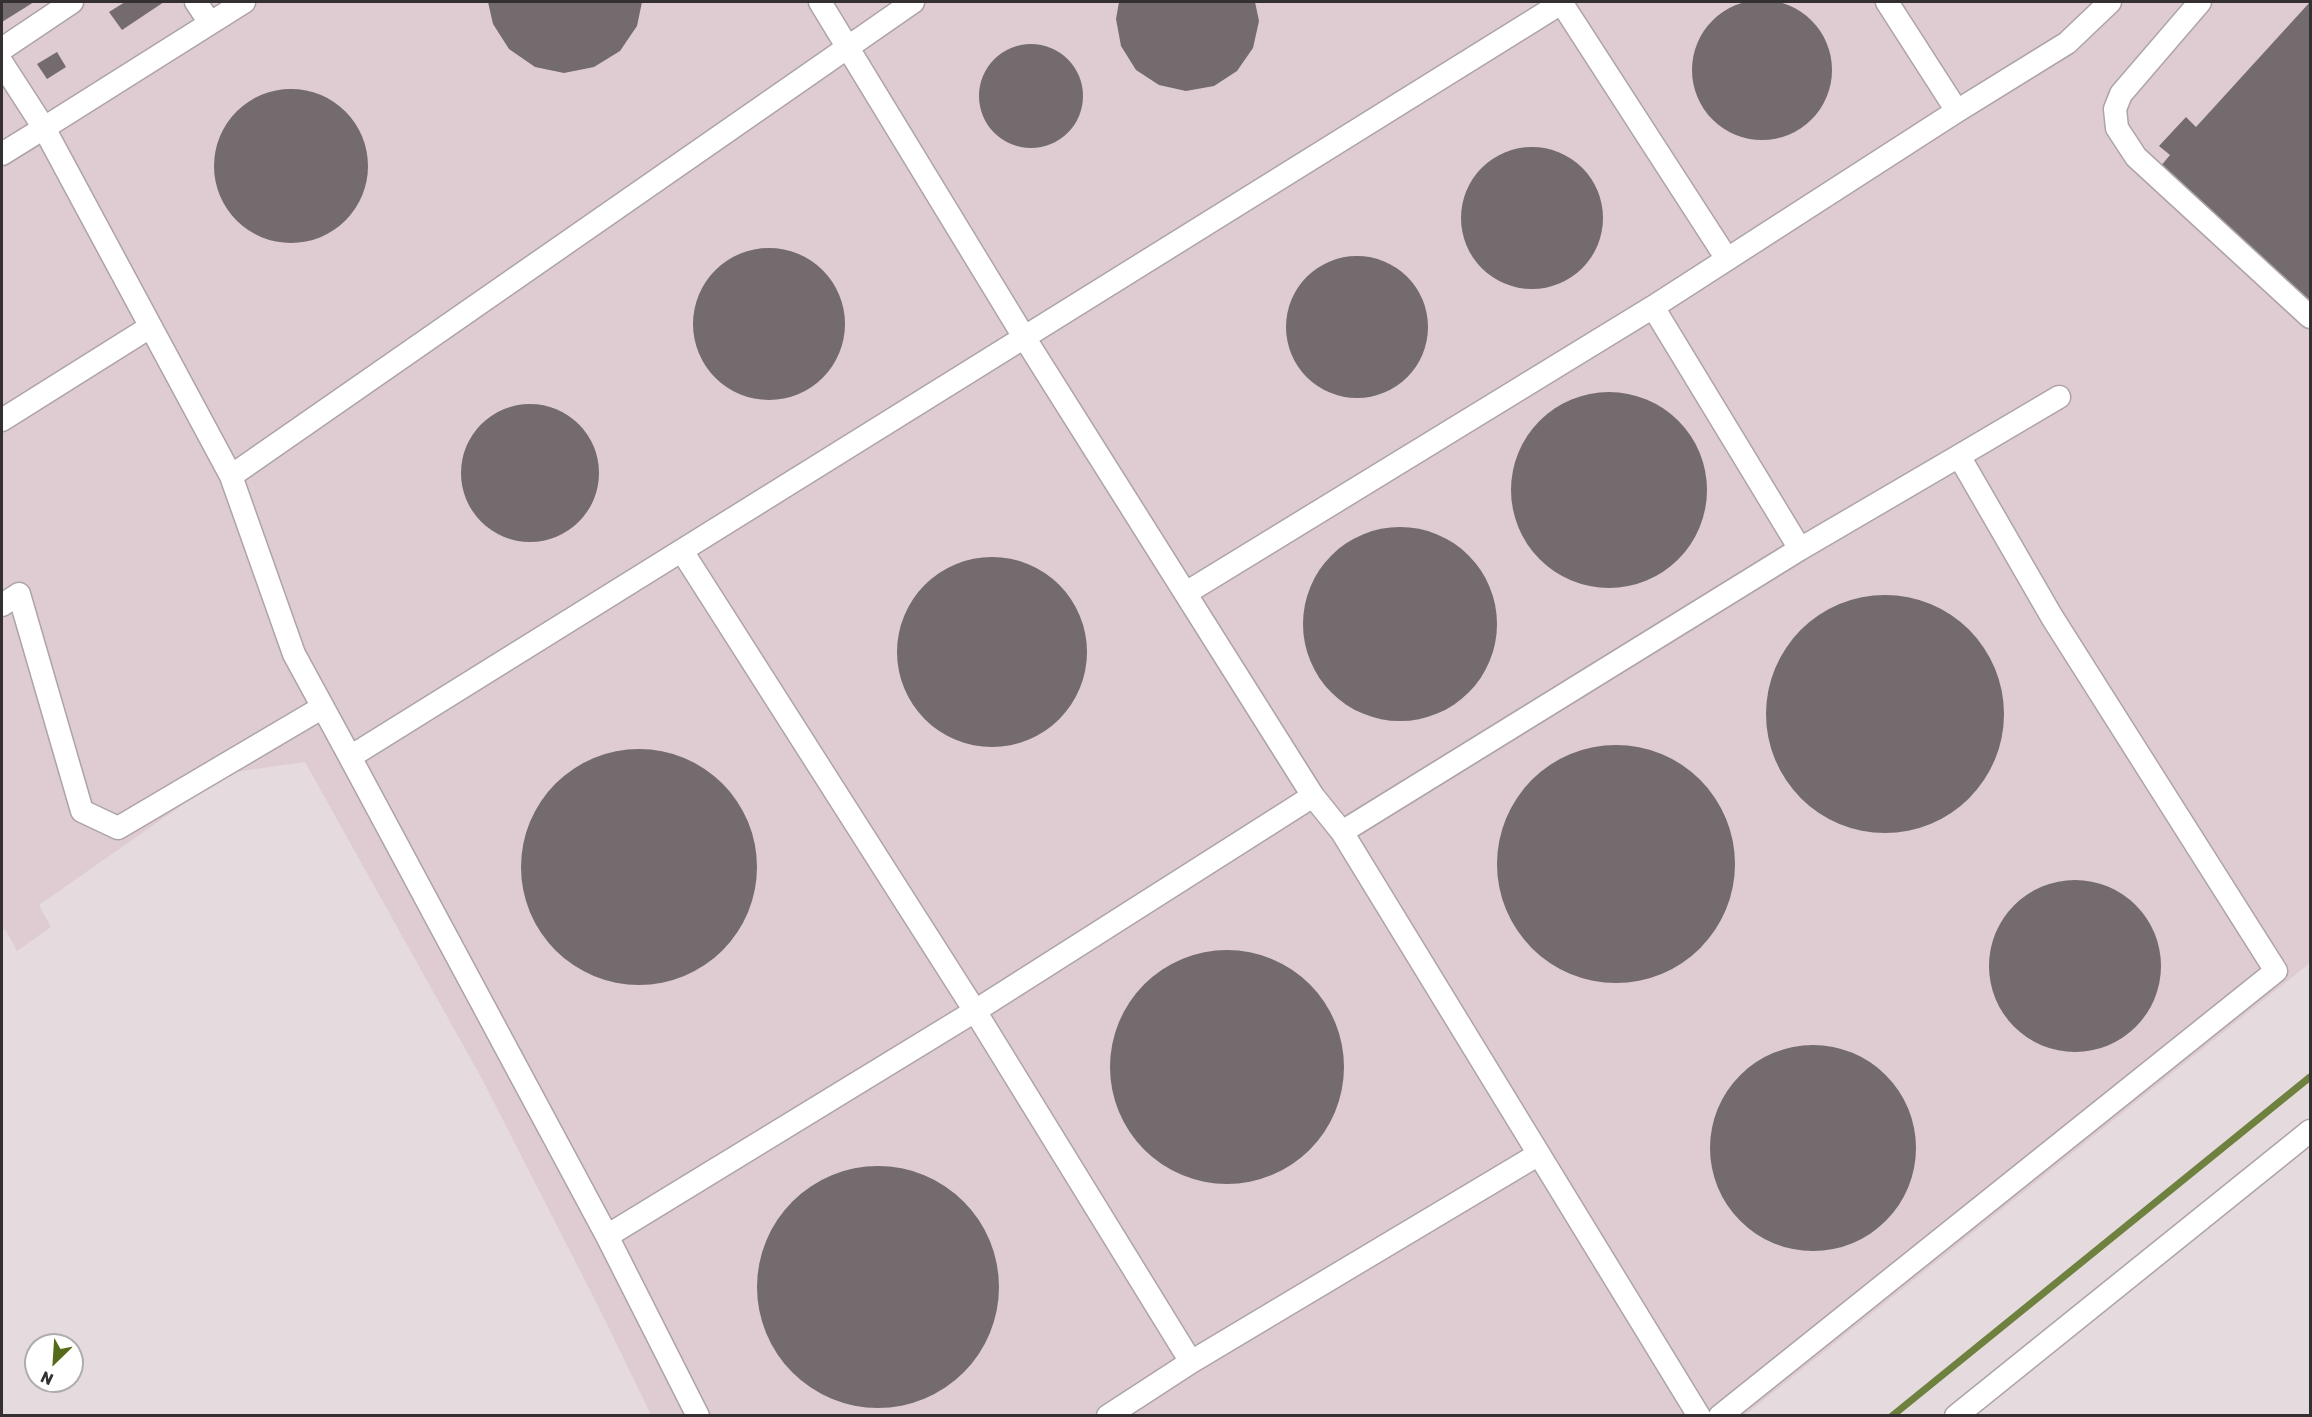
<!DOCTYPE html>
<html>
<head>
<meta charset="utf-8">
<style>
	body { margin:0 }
	#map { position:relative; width:2312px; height:1417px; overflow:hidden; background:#e5dbde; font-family:Rubik,sans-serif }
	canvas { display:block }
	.frame { position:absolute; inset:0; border:3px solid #343032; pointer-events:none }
	.north { position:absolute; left:24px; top:1333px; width:60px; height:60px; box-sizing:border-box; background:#fff; border:2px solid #aeacad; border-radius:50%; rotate:205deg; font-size:16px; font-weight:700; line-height:24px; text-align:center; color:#343032 }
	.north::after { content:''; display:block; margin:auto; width:21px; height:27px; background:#556b1a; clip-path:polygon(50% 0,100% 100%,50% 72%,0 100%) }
</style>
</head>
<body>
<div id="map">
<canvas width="2312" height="1417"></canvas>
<div class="frame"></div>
<div class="north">N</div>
</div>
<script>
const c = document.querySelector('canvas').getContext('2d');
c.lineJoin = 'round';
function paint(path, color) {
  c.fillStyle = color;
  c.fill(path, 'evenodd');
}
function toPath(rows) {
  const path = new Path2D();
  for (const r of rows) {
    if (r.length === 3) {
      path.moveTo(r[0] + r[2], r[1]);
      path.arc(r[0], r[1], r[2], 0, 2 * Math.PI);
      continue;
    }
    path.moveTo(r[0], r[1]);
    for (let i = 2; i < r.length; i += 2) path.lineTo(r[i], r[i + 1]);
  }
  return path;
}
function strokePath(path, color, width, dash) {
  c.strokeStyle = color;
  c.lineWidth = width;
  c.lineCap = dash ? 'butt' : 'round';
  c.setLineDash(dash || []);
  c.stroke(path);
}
const built = toPath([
	[2,2,2310,2,2310,963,1745,1415,651,1415,601,1312,483,1081,305,762,228,773,39,905,51,927,17,951,5,929,2,931]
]);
const stream = toPath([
	[1892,1416,2310,1077]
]);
const building = toPath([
	[1762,70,70],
	[2,2,34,2,2,22],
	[125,2,164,2,122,30,109,12],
	[488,2,642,2,637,26,620,51,594,67,564,73,535,67,509,49,493,24],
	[1119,2,1255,2,1259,21,1253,48,1237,71,1214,86,1186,91,1159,85,1136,70,1121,46,1116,19],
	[2310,2,2310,304,2160,167,2170,155,2159,146,2186,117,2196,127],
	[1031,96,52],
	[57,52,66,67,47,79,37,64],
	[291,166,77],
	[1532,218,71],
	[769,324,76],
	[1357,327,71],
	[1609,490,98],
	[530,473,69],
	[1400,624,97],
	[992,652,95],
	[1885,714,119],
	[1616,864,119],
	[639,867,118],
	[2075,966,86],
	[1227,1067,117],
	[1813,1148,103],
	[878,1287,121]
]);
const minor = toPath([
	[196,2,210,23],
	[820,2,1024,337,1313,796,1342,832,1699,1416],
	[1561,2,1727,259],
	[1887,2,1957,111],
	[2200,2,2121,94,2115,109,2117,128,2136,157,2310,317],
	[2,49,72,2],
	[2,63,44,128,2,154],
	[1653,307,1957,111,2067,43,2110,2],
	[2,420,150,327],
	[1959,456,2059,397],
	[231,476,44,128,244,2],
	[682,551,975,1011,1191,1362,1539,1154],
	[1186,593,1653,307,1800,549],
	[2,605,19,594,82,811,118,828,323,707],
	[350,757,294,654,231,476,913,2],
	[1313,796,975,1011,607,1236,350,757,1563,2],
	[1342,832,1800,549,1959,456,2052,617,2276,971,1720,1416],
	[607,1236,698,1416],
	[1108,1416,1191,1362],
	[1956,1416,2310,1131]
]);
paint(built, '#deccd2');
strokePath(stream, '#6f813f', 7);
paint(building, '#746b6e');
strokePath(minor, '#aea4a7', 25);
strokePath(minor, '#fff', 22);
</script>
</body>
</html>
